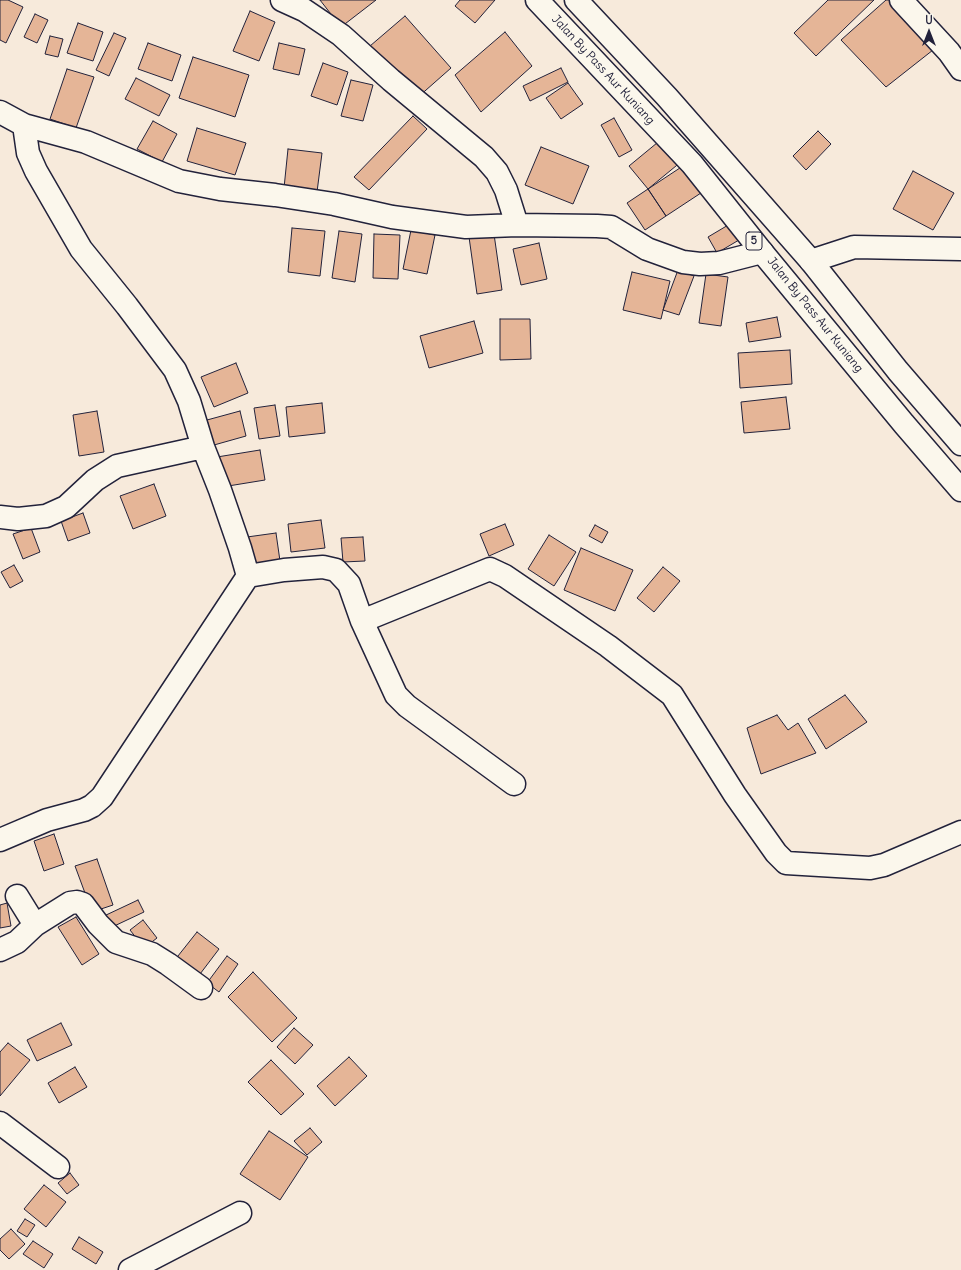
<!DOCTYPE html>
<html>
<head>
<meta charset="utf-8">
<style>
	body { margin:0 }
	#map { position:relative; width:961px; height:1270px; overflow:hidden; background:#f7eadb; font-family:Delius,sans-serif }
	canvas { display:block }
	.north { position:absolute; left:909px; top:12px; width:40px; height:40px; -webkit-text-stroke:3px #fbf7ec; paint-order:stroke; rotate:0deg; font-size:11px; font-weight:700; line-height:16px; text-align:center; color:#22223b }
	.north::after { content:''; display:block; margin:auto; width:14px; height:18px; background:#22223b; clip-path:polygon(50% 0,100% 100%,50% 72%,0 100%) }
</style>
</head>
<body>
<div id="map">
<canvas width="961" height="1270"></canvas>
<div class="north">U</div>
</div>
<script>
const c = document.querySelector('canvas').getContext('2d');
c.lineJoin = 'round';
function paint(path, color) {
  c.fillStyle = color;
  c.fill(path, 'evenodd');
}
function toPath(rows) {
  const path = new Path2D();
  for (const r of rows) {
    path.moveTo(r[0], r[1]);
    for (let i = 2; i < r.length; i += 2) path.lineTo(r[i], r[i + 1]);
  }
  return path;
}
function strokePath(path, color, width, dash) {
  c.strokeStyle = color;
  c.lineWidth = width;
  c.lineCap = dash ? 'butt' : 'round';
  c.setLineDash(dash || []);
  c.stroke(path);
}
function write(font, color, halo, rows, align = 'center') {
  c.font = font + ' Delius,sans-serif';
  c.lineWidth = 3;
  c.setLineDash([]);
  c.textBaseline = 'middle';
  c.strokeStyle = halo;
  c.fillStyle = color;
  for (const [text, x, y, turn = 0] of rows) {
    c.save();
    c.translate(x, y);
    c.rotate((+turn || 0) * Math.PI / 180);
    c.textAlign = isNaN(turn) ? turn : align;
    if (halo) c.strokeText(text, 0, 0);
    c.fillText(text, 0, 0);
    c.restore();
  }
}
const building = toPath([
	[0,0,8,0,23,7,6,43,0,40,0,0],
	[320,0,376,0,341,27,320,0],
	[460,0,495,0,475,23,455,6,460,0],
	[828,0,874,0,816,56,794,33,828,0],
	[886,0,891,0,933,50,886,87,841,40,886,0],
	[250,11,275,22,259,61,233,51,250,11],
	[35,14,48,20,37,43,24,37,35,14],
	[405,16,451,68,417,98,370,46,405,16],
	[78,23,103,32,93,61,67,53,78,23],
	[505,32,532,66,481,112,455,75,505,32],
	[114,33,126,38,109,76,96,70,114,33],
	[50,36,63,39,58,57,45,54,50,36],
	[148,43,181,55,172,81,138,69,148,43],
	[279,43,305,49,299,75,273,69,279,43],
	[193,57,249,75,235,117,179,98,193,57],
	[323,63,348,72,337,105,311,96,323,63],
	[561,68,568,82,530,101,523,86,561,68],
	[67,69,94,77,76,128,50,119,67,69],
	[136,78,170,95,159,116,125,99,136,78],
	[351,80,373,85,363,121,341,116,351,80],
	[568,83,583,104,561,119,546,98,568,83],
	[413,116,427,129,369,190,354,177,413,116],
	[614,118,632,150,619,157,601,125,614,118],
	[153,121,177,134,162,162,137,149,153,121],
	[197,128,246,143,235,175,187,161,197,128],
	[818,131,831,144,806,170,793,156,818,131],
	[663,138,682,161,648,189,629,166,663,138],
	[541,147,589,166,573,204,525,185,541,147],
	[288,149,322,153,317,192,284,188,288,149],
	[689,162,707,189,666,216,648,189,689,162],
	[913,171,954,193,933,230,893,209,913,171],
	[648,189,666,216,645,230,627,203,648,189],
	[735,221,744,237,717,253,708,237,735,221],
	[292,228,325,231,320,276,288,272,292,228],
	[411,230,435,235,427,274,403,269,411,230],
	[339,231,362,234,355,282,332,278,339,231],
	[374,234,400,235,398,279,373,278,374,234],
	[494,234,502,290,477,294,469,237,494,234],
	[539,243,547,279,521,285,513,249,539,243],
	[678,270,694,276,679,315,663,310,678,270],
	[632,272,670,281,661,319,623,310,632,272],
	[706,274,728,277,721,326,699,323,706,274],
	[777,317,781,337,749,342,746,323,777,317],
	[500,319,530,319,531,359,500,360,500,319],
	[474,321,483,353,429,368,420,336,474,321],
	[790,350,792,384,740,388,738,353,790,350],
	[236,363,248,393,214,407,201,377,236,363],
	[786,397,790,429,744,433,741,402,786,397],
	[322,403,325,433,289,437,286,407,322,403],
	[275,405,280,436,259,439,254,408,275,405],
	[97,411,104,452,79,456,73,415,97,411],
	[240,411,246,436,214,445,207,420,240,411],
	[260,450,265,480,222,487,217,457,260,450],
	[154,484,166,516,133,529,120,496,154,484],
	[83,513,90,533,68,541,61,521,83,513],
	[321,520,325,548,291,552,288,524,321,520],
	[505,524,514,545,489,556,480,534,505,524],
	[595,525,608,532,602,543,589,536,595,525],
	[31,528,40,552,23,559,13,534,31,528],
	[276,533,280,561,251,565,247,537,276,533],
	[549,535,576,552,554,586,528,569,549,535],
	[363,537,365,561,343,562,341,538,363,537],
	[581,548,633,570,615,611,564,590,581,548],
	[14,565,23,581,10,588,1,572,14,565],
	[663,567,680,581,654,612,637,598,663,567],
	[845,695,867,722,826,749,808,719,845,695],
	[777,715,788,730,798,723,816,753,761,774,747,728,777,715],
	[54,834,64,864,44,871,34,841,54,834],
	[97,859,113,905,92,912,75,866,97,859],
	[138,900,144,912,110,928,104,916,138,900],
	[7,903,11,926,0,928,0,905,7,903],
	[76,917,99,954,82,965,58,927,76,917],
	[143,920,157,938,144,948,130,930,143,920],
	[197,932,219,949,197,978,174,961,197,932],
	[227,956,238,964,219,992,207,983,227,956],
	[253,972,297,1018,272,1042,228,997,253,972],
	[61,1023,72,1045,37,1061,27,1040,61,1023],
	[294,1028,313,1045,295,1064,277,1047,294,1028],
	[8,1043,30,1060,0,1096,0,1052,8,1043],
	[349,1057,367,1076,335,1106,317,1086,349,1057],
	[271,1060,304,1094,281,1115,248,1082,271,1060],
	[75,1067,87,1087,59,1103,48,1083,75,1067],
	[310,1128,322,1142,307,1155,294,1141,310,1128],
	[269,1131,308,1157,280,1200,240,1174,269,1131],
	[70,1173,79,1185,67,1194,58,1183,70,1173],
	[44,1185,66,1202,46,1227,24,1209,44,1185],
	[25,1219,35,1225,27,1237,17,1231,25,1219],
	[11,1229,25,1244,9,1259,0,1250,0,1239,11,1229],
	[79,1237,103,1252,96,1264,72,1249,79,1237],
	[33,1241,53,1254,44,1268,23,1254,33,1241]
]);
const minor = toPath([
	[282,0,304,10,341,35,391,80,484,157,497,172,506,190,517,225],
	[901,0,949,52,961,69],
	[0,112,24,125,86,142,179,181,220,189,275,195,334,204,392,217,466,227,517,225,597,226,611,227,647,249,683,262,700,264,719,263,762,252],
	[24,125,28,153,36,171,81,249,127,306,175,370,189,401,203,447,220,490,240,548,248,576],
	[811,261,854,247,961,249],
	[0,517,18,519,46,516,66,507,95,480,117,466,203,447],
	[362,621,490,569,505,576,608,646,672,695,735,795,776,853,786,863,870,868,884,865,961,832],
	[0,840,47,820,84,810,92,806,102,797,248,576,284,570,323,567,336,570,349,584,362,621,396,695,407,706,514,784],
	[35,925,70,903,77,902,83,904,98,924,116,942,152,954,168,964,201,988],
	[0,950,17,942,35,925,17,896],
	[0,1123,58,1167],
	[130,1270,240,1213]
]);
const highway = toPath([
	[537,0,692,164,762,252,904,424,961,490],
	[576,0,667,97,811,261,898,371,961,444]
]);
const shields = [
	[754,241,16]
];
const shieldNames = [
	["5",754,241]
];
const streetNames = [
	["Jalan By Pass Aur Kuniang",603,70,47],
	["Jalan By Pass Aur Kuniang",815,315,51]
];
paint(building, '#e5b597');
strokePath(building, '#22223b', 1);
strokePath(minor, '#22223b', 25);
strokePath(highway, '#22223b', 25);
strokePath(minor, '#fbf7ec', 22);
strokePath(highway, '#fbf7ec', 22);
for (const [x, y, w] of shields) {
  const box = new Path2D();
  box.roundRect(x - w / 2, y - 9, w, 18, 3);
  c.fillStyle = '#fbf7ec';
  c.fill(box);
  strokePath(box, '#22223b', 1);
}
write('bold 11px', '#22223b', null, shieldNames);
write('12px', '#22223b', '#fbf7ec', streetNames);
</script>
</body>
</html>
